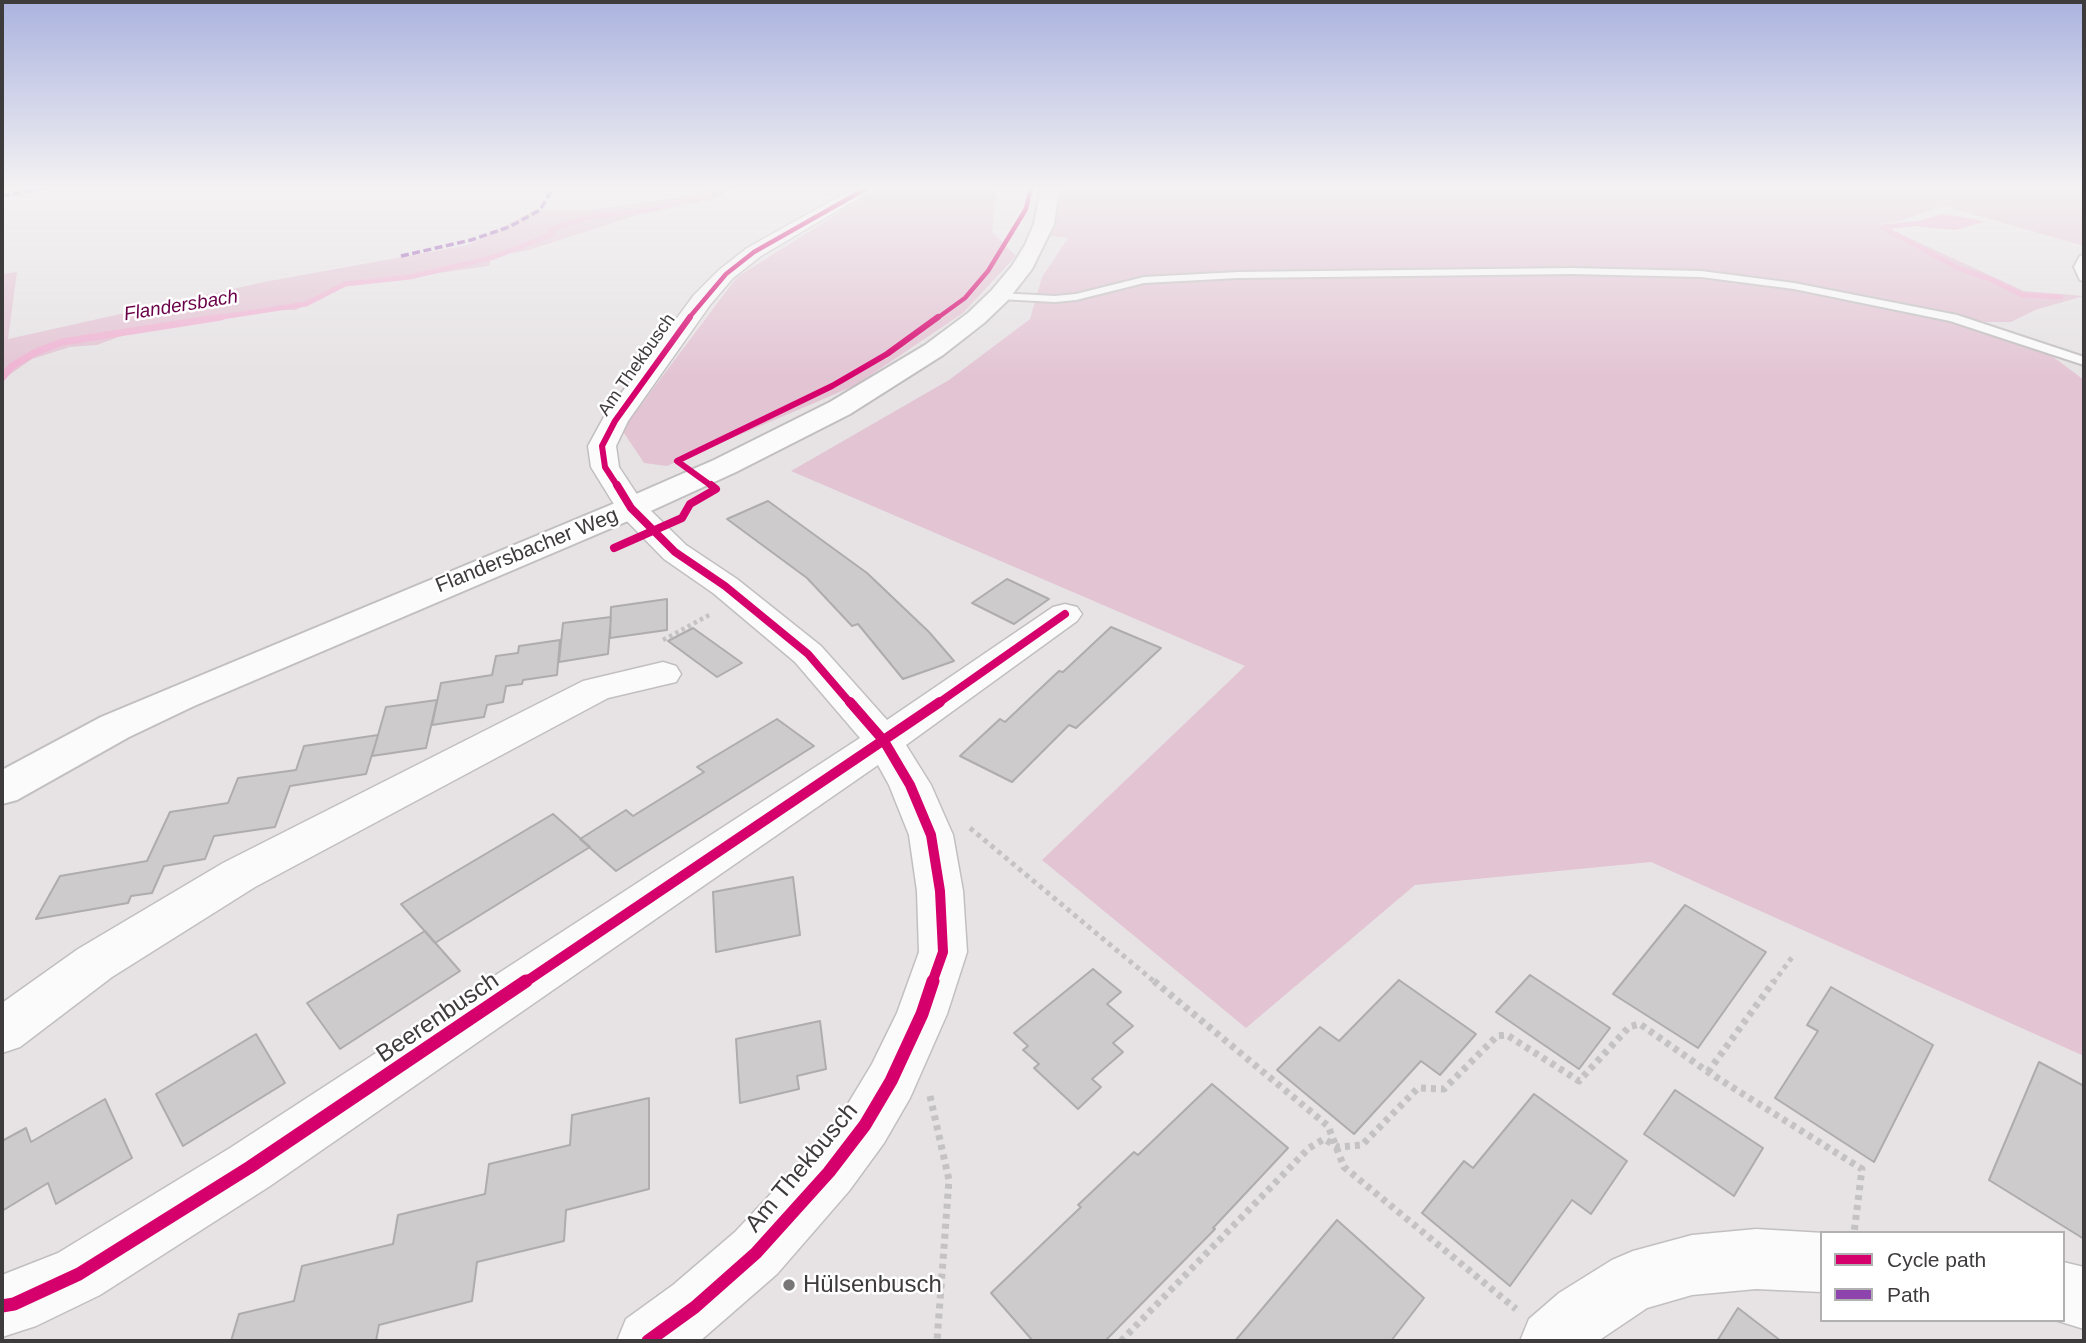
<!DOCTYPE html>
<html>
<head>
<meta charset="utf-8">
<style>
	body { margin:0 }
	#map { position:relative; width:2086px; height:1343px; overflow:hidden; background:#e7e3e5; font-family:Arial,sans-serif }
	canvas { display:block }
	.frame { position:absolute; inset:0; border:4px solid #3e3b3c; pointer-events:none }
	.legend { position:absolute; left:1820px; top:1231px; width:245px; height:91px; box-sizing:border-box; background:#fff; border:2px solid #b2b1b1; margin:0; padding:9px 12px; list-style:none; font-size:21px; color:#3e3b3c }
	.legend li { display:flex; align-items:center; gap:14px; height:35px }
	.legend b { width:35px; border:2px solid #b2b1b1 }
</style>
</head>
<body>
<div id="map">
<canvas width="2086" height="1343"></canvas>
<div class="frame"></div>
<ul class="legend">
<li><b style="height:9px;background:#d6006c"></b>Cycle path</li>
<li><b style="height:9px;background:#8e44ad"></b>Path</li>
</ul>
</div>
<script>
const c = document.querySelector('canvas').getContext('2d');
c.lineJoin = 'round';
function paint(path, color) {
  c.fillStyle = color;
  c.fill(path, 'evenodd');
}
function toPath(rows) {
  const path = new Path2D();
  for (const r of rows) {
    path.moveTo(r[0], r[1]);
    for (let i = 2; i < r.length; i += 2) path.lineTo(r[i], r[i + 1]);
  }
  return path;
}
function strokePath(path, color, width, dash) {
  c.strokeStyle = color;
  c.lineWidth = width;
  c.lineCap = dash ? 'butt' : 'round';
  c.setLineDash(dash || []);
  c.stroke(path);
}
function write(font, color, halo, rows, align = 'center') {
  c.font = font + ' Arial,sans-serif';
  c.lineWidth = 5;
  c.setLineDash([]);
  c.textBaseline = 'middle';
  c.strokeStyle = halo;
  c.fillStyle = color;
  for (const [text, x, y, turn = 0] of rows) {
    c.save();
    c.translate(x, y);
    c.rotate((+turn || 0) * Math.PI / 180);
    c.textAlign = isNaN(turn) ? turn : align;
    if (halo) c.strokeText(text, 0, 0);
    c.fillText(text, 0, 0);
    c.restore();
  }
}
const green = toPath([
	[708,188,733,188,714,199,638,215,529,250,492,257,489,266,340,287,296,310,260,310,132,332,97,345,70,347,32,359,2,380,2,274,17,272,8,339,264,282,468,245,534,210,590,210,691,196],
	[878,188,997,188,992,232,1016,256,963,313,856,385,667,466,644,463,622,430,737,277],
	[1060,188,2084,188,2084,246,1944,206,1896,222,1879,224,2024,291,2084,296,2035,310,2011,322,1985,322,1905,303,1840,291,1838,296,1963,322,2052,356,2084,380,2084,1056,1651,862,1415,885,1246,1028,1042,860,1245,666,791,471,949,380,1030,319,1042,277,1068,238,1050,236]
]);
const water = toPath([
	[1942,214,1974,219,1984,222,1955,230,1922,227,1911,223]
]);
const streamFar1 = toPath([
	[1923,223,1882,227,1958,268,1992,280,2022,295,2061,297],
	[209,319,306,304,345,284,410,277,494,257,548,236,553,233,550,229,589,217,655,209,683,200,702,198,729,188]
]);
const stream = toPath([
	[2,378,12,366,36,352,62,342,221,317]
]);
const building = toPath([
	[768,501,867,573,929,632,954,661,903,679,858,624,852,626,807,578,727,519,768,501],
	[1007,579,1049,599,1014,624,972,603,1007,579],
	[667,599,667,630,610,638,611,607,667,599],
	[611,617,608,654,559,662,563,623,611,617],
	[1111,627,1161,648,1076,728,1069,725,1012,782,960,756,1000,719,1005,722,1059,671,1063,672,1111,627],
	[693,628,742,663,717,677,668,641,693,628],
	[560,640,557,675,523,680,522,684,506,686,503,702,487,705,484,717,432,725,441,683,492,675,496,656,518,653,519,646,560,640],
	[437,700,426,748,372,756,386,707,437,700],
	[777,719,814,746,616,871,580,839,626,810,633,816,704,772,697,767,777,719],
	[378,735,366,774,290,786,275,827,214,836,205,859,164,866,152,893,131,896,128,903,36,919,60,876,147,861,170,812,228,803,238,778,296,770,304,746,378,735],
	[553,814,590,847,435,943,401,904,553,814],
	[793,877,800,935,716,952,713,892,793,877],
	[1685,905,1766,952,1698,1048,1613,994,1685,905],
	[425,931,460,971,340,1049,307,1003,425,931],
	[1093,969,1121,992,1107,1004,1133,1026,1113,1043,1123,1052,1092,1079,1101,1087,1078,1109,1034,1068,1039,1064,1023,1050,1028,1046,1014,1033,1093,969],
	[1530,975,1610,1028,1579,1069,1496,1012,1530,975],
	[1399,980,1476,1034,1440,1075,1421,1061,1354,1134,1277,1070,1320,1027,1339,1041,1399,980],
	[1831,987,1933,1045,1874,1162,1775,1098,1818,1031,1807,1025,1831,987],
	[820,1021,826,1069,797,1076,799,1089,740,1103,736,1039,820,1021],
	[256,1034,285,1083,183,1146,156,1094,256,1034],
	[2039,1062,2084,1086,2084,1239,1989,1180,2039,1062],
	[1212,1084,1288,1148,1213,1228,1215,1229,1105,1341,1033,1341,991,1293,1081,1207,1078,1205,1134,1152,1138,1155,1212,1084],
	[1675,1090,1763,1148,1734,1196,1644,1134,1675,1090],
	[1534,1094,1627,1161,1591,1214,1572,1200,1510,1286,1422,1213,1464,1161,1473,1168,1534,1094],
	[649,1098,649,1189,566,1210,564,1241,477,1262,472,1301,379,1325,376,1341,231,1341,239,1314,294,1301,302,1266,393,1244,398,1215,485,1194,489,1164,570,1145,572,1115,649,1098],
	[105,1099,132,1158,56,1204,48,1183,2,1211,2,1141,26,1128,31,1142,105,1099],
	[1337,1220,1424,1298,1391,1341,1235,1341,1337,1220],
	[1738,1308,1781,1341,1717,1341,1738,1308]
]);
const pathFar2 = toPath([
	[663,640,711,614]
]);
const pathFar1 = toPath([
	[970,828,1156,983],
	[1773,983,1793,956]
]);
const path = toPath([
	[1154,981,1328,1126,1344,1167,1516,1309],
	[1708,1072,1774,981],
	[930,1096,949,1180,937,1341],
	[1121,1341,1309,1148,1324,1139,1338,1147,1362,1145,1418,1088,1444,1089,1497,1036,1507,1035,1579,1081,1629,1027,1640,1024,1708,1072,1862,1169,1854,1233]
]);
const service = toPath([
	[2084,255,2084,281,2080,280,2074,267,2080,256,2084,255],
	[1572,268,1701,271,1794,283,1957,315,2084,357,2084,365,1950,321,1794,289,1701,277,1572,274,1238,278,1144,283,1076,300,1055,302,999,299,993,296,999,293,1055,296,1076,294,1144,277,1238,272,1572,268]
]);
const minor = toPath([
	[854,188,876,188,761,256,733,278,710,305,628,421,616,446,619,467,642,502,686,545,737,579,821,646,887,720,1053,607,1065,604,1077,607,1082,614,1077,621,906,745,931,785,953,835,963,891,967,952,947,1014,910,1098,884,1143,849,1191,777,1274,700,1341,617,1341,626,1319,673,1285,735,1232,809,1153,846,1107,872,1064,897,1013,919,952,917,891,909,835,889,785,878,765,270,1186,100,1295,36,1326,2,1337,2,1275,58,1253,230,1148,860,738,795,662,713,593,664,559,620,514,591,467,588,446,605,415,694,295,719,270,747,248,854,188],
	[663,662,676,666,681,674,676,682,608,698,255,887,112,977,20,1047,2,1053,2,1003,78,949,223,863,583,681,663,662],
	[1756,1229,1824,1233,1822,1292,1756,1289,1692,1295,1647,1308,1598,1341,1520,1341,1529,1319,1559,1293,1612,1260,1633,1251,1692,1235,1756,1229],
	[2063,1262,2084,1267,2084,1329,2055,1320,2063,1320,2063,1262]
]);
const secondary = toPath([
	[1041,188,1059,188,1054,224,1032,269,1007,301,984,323,943,355,850,414,736,472,642,515,194,706,129,737,17,800,2,804,2,770,101,717,620,501,714,460,830,402,925,345,968,313,991,291,1012,266,1025,245,1034,224,1041,188]
]);
const quiet = toPath([
	[2,196,44,188],
	[401,256,471,240,509,227,540,210,553,188]
]);
const cyclewayFar4 = toPath([
	[688,319,726,274,754,252,867,188],
	[936,319,965,298,988,271,1026,209,1031,188]
]);
const cyclewayFar3 = toPath([
	[618,487,605,467,602,446,615,421,690,317],
	[713,487,677,461,832,386,887,354,938,317]
]);
const cyclewayFar2 = toPath([
	[617,485,631,508,675,552,725,586,808,654,851,704],
	[614,548,682,518,690,504,716,489,711,485],
	[937,704,1065,614]
]);
const cyclewayFar1 = toPath([
	[850,702,884,741,910,785,931,835,940,891,943,952,932,983],
	[524,983,940,702]
]);
const cycleway = toPath([
	[2,1306,14,1304,79,1274,250,1167,526,981],
	[648,1341,695,1307,756,1253,829,1172,865,1125,891,1081,922,1014,933,981]
]);
const markers = [
	[789,1285,7,"#797677"]
];
const farStreetnames = [
	["Am Thekbusch",637,365,-55]
];
const farWaternames = [
	["Flandersbach",181,306,-9]
];
const streetNames = [
	["Flandersbacher Weg",527,551,-22]
];
const nearStreetnames = [
	["Beerenbusch",438,1018,-34],
	["Am Thekbusch",802,1168,-50]
];
const nearPoinames = [
	["Hülsenbusch",803,1285]
];
paint(green, '#e3c4d3');
paint(water, '#efb2d2');
strokePath(streamFar1, '#efb2d2', 5);
strokePath(stream, '#efb2d2', 7);
paint(building, '#cecbcc');
strokePath(building, '#afacad', 2);
strokePath(service, '#c2bfc1', 4);
strokePath(minor, '#c2bfc1', 3);
strokePath(secondary, '#c2bfc1', 4);
strokePath(pathFar2, '#c4c2c2', 4.5, [3.5, 3.5]);
strokePath(pathFar1, '#c4c2c2', 5, [4.5, 4.5]);
strokePath(path, '#c4c2c2', 7, [5, 5]);
paint(service, '#fbfbfb');
paint(minor, '#fbfbfb');
paint(secondary, '#fbfbfb');
strokePath(quiet, '#8e44ad', 3.5, [8, 3.5]);
strokePath(cyclewayFar4, '#d6006c', 4.5);
strokePath(cyclewayFar3, '#d6006c', 6);
strokePath(cyclewayFar2, '#d6006c', 8);
strokePath(cyclewayFar1, '#d6006c', 10);
strokePath(cycleway, '#d6006c', 13);
const sky = c.createLinearGradient(0, 0, 0, 376);
sky.addColorStop(0, '#abb3df');
sky.addColorStop(0.5, '#f4f2f3');
sky.addColorStop(1, '#f4f2f300');
c.fillStyle = sky;
c.fillRect(0, 0, 2086, 376);
for (const [x, y, r, color] of markers) {
  const dot = new Path2D();
  dot.arc(x, y, r, 0, 2 * Math.PI);
  c.fillStyle = color;
  c.fill(dot);
  strokePath(dot, '#fff', 2.5);
}
write('18px', '#3e3b3c', '#fff', farStreetnames);
write('italic 19px', '#6a0148', '#fff', farWaternames);
write('21px', '#3e3b3c', '#fff', streetNames);
write('24px', '#3e3b3c', '#fff', nearStreetnames);
write('24px', '#3e3b3c', '#fff', nearPoinames, 'left');
</script>
</body>
</html>
